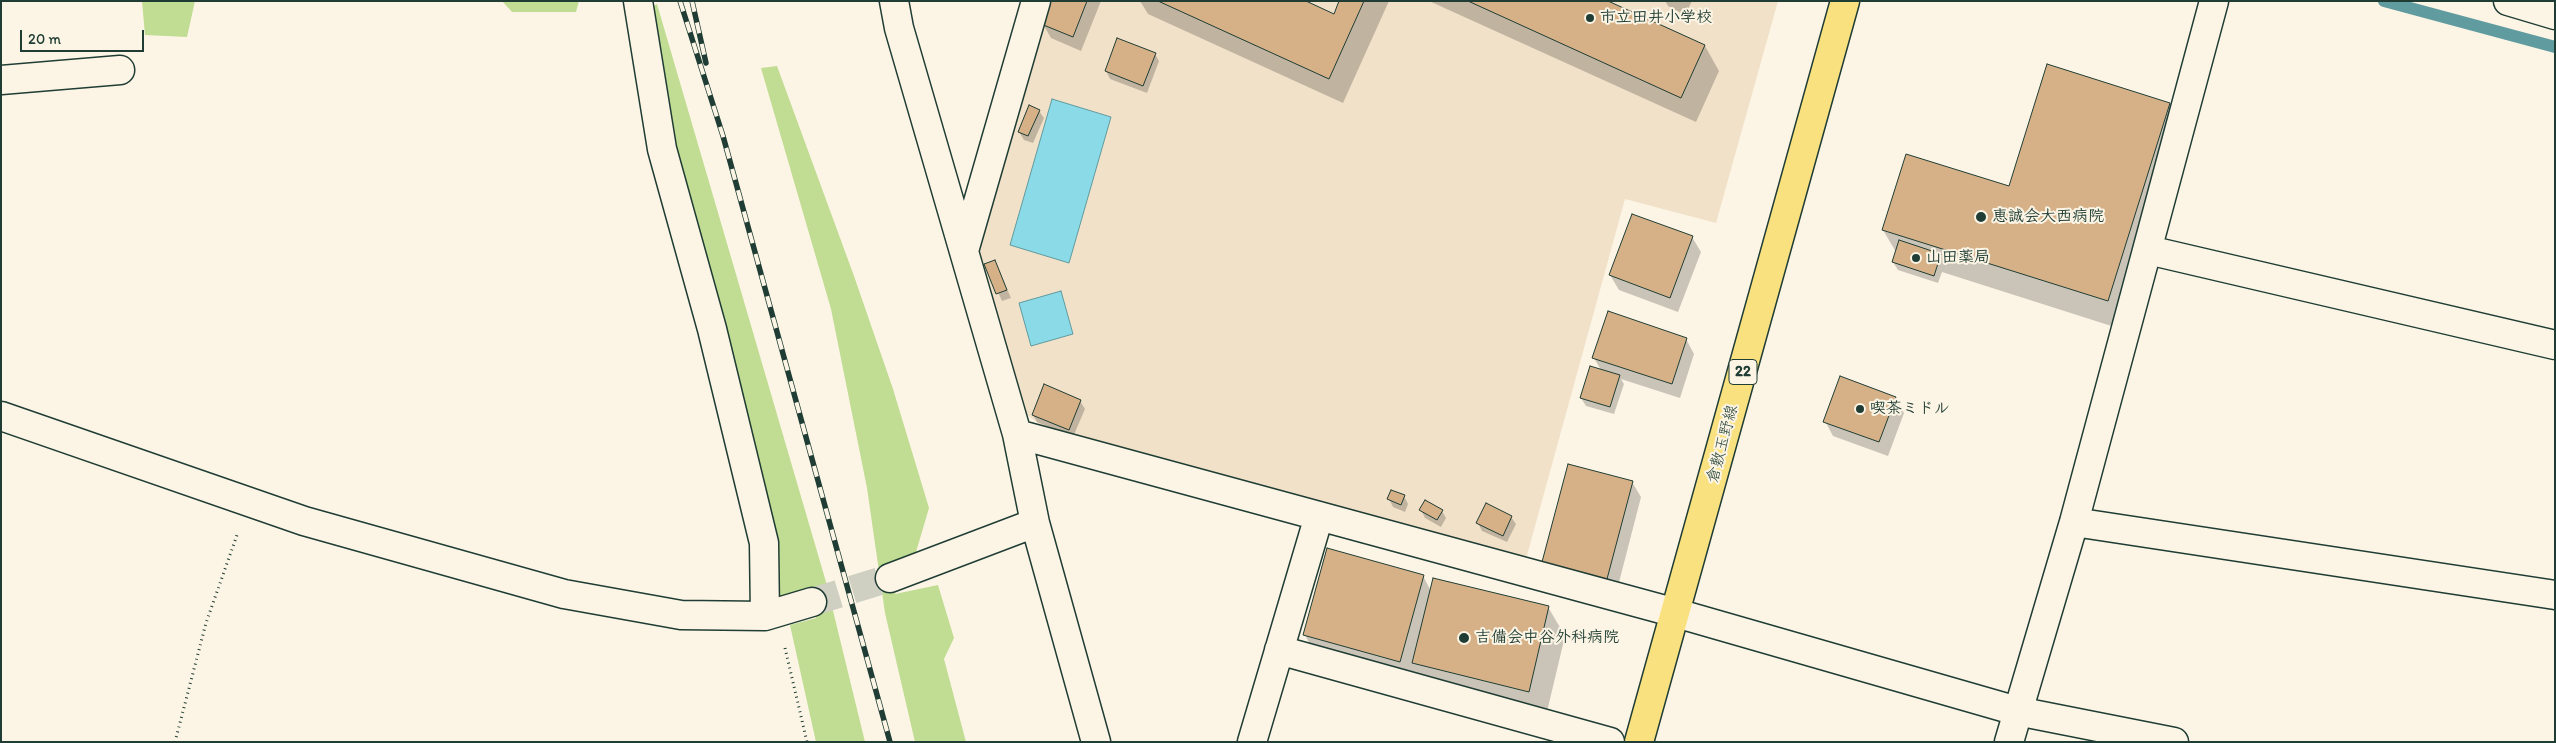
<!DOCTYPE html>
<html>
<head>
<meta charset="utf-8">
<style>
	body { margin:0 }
	#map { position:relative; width:2556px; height:743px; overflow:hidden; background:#fcf5e5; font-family:Itim,sans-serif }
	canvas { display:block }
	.frame { position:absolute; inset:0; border:2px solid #1f3d34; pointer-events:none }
	.scale { position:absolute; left:20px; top:30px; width:124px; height:22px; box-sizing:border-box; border:2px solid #1f3d34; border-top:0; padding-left:6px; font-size:15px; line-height:18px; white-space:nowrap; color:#1f3d34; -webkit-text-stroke:4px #fcf5e5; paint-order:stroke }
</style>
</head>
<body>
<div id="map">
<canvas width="2556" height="743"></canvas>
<div class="frame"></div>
<div class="scale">20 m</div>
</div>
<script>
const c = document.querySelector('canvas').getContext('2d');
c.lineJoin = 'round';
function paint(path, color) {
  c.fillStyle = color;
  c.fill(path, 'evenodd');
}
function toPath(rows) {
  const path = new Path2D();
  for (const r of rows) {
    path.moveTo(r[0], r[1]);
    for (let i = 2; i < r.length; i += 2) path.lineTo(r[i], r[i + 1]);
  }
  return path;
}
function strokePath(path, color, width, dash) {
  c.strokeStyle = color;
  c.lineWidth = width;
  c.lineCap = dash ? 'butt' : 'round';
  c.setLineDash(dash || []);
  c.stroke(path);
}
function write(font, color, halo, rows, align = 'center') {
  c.font = font + ' Itim,"Klee One",sans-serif';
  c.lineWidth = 4;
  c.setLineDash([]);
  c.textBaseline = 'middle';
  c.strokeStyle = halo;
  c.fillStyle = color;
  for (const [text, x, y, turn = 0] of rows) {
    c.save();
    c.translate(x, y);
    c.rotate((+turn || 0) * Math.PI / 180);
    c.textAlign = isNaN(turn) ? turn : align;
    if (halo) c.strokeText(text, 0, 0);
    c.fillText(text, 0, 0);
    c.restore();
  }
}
const built = toPath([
	[1049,1,1778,1,1716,223,1625,199,1526,559,1042,426,1019,409,979,253]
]);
const green = toPath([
	[142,1,195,1,187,37,145,35],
	[502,1,579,1,576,12,512,12],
	[657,4,826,582,865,742,816,742,790,625,816,618,811,591,777,600,669,143,649,9],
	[777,66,854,276,893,389,929,508,916,552,903,559,895,594,938,585,954,638,944,659,966,742,915,742,885,613,867,488,831,309,761,68]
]);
const water = toPath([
	[1052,99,1111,117,1069,263,1010,245,1052,99],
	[1061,291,1073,334,1031,346,1019,303,1061,291]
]);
const shadow = toPath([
	[1052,1,1101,1,1081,51,1051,38,1043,24],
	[1140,1,1303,1,1334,15,1341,1,1389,1,1343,103,1148,14],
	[1429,1,1605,1,1705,46,1719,71,1696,122],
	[1665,1,1692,1,1685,15,1668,6],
	[1155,54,1159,61,1147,93,1110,79,1106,71],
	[2169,104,2186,133,2124,330,1942,272,1938,283,1898,270,1893,262,1896,252,1883,230,2010,188],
	[1039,111,1044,118,1033,143,1024,140,1019,132],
	[1692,237,1701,252,1678,312,1619,290,1610,275],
	[995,261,1011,298,1002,301,986,265],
	[1686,339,1694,354,1680,398,1621,379,1624,384,1614,414,1586,406,1581,398,1601,370,1594,358],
	[1895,398,1904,413,1888,456,1833,436,1825,421],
	[1080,401,1085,409,1073,437,1037,422,1033,415],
	[1632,482,1641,497,1616,594,1552,576,1544,561],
	[1404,496,1408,504,1405,512,1393,507,1389,499],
	[1421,510,1442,511,1446,518,1441,527,1425,518],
	[1511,517,1516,524,1507,542,1482,531,1478,523],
	[1423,576,1431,591,1548,607,1565,636,1545,720,1430,692,1420,675,1416,690,1321,664,1305,635]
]);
const stream = toPath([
	[2384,1,2555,47]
]);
const building = toPath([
	[1051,1,1087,1,1073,37,1041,24,1051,1],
	[1158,1,1306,1,1334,14,1339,1,1364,1,1329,79,1158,1],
	[1468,1,1608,1,1705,45,1681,98,1468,1],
	[1117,38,1156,53,1143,86,1105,71,1117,38],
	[2047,64,2170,103,2108,301,1882,230,1906,154,2009,186,2047,64],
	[1029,105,1040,110,1028,136,1018,132,1029,105],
	[1632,214,1693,236,1670,298,1609,275,1632,214],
	[1899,240,1941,254,1934,276,1892,262,1899,240],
	[995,260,1007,290,996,294,984,264,995,260],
	[1608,311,1687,338,1672,384,1592,358,1608,311],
	[1590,366,1620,375,1610,407,1580,398,1590,366],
	[1840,376,1896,397,1879,442,1823,422,1840,376],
	[1044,384,1081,400,1069,430,1032,415,1044,384],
	[1568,464,1633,481,1607,579,1542,562,1568,464],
	[1391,490,1405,495,1401,505,1387,499,1391,490],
	[1425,500,1443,510,1437,520,1419,510,1425,500],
	[1486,503,1512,516,1503,536,1476,523,1486,503],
	[1327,548,1424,575,1400,662,1303,635,1327,548],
	[1433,578,1549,606,1529,692,1412,663,1433,578]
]);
const minorTunnel = toPath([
	[812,602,890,578]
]);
const path = toPath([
	[785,648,807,742],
	[175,742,206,623,237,535]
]);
const minor = toPath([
	[638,1,662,149,712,329,764,543,765,616],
	[894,1,899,28,1017,434,1035,523,1096,742],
	[2508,1,2555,15],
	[1,80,120,70],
	[2148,250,2555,345],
	[964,251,1036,1],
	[1,416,304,521,564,594,681,615,765,616,812,602],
	[1017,434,1676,613,2017,711,2174,742],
	[2074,522,2555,595],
	[890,578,1035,523],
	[1279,650,1610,742],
	[1252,742,1319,516],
	[2009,742,2074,522,2214,1]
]);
const primary = toPath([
	[1639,742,1845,1]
]);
const rail = toPath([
	[680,1,723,136,890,742],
	[692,1,706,63]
]);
const markers = [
	[1590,18,5,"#1f3d34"],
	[1981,217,6,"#1f3d34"],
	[1916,258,5,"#1f3d34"],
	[1860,409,5,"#1f3d34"],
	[1464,638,6,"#1f3d34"]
];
const shields = [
	[1743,372,28]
];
const shieldNames = [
	["22",1743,372]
];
const poiNames = [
	["市立田井小学校",1600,18],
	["恵誠会大西病院",1992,217],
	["山田薬局",1926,258],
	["喫茶ミドル",1870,409],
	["吉備会中谷外科病院",1475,638]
];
const streetNames = [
	["倉敷玉野線",1723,444,-75]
];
paint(built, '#f1e1c9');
paint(green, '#c1dc93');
paint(water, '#8bdae7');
strokePath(water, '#609b9f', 1);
paint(shadow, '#0003');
strokePath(stream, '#609b9f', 12);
paint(building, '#d6b188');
strokePath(building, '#1f3d34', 1);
strokePath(minorTunnel, '#d0d0c2', 28, [28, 14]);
strokePath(minor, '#1f3d34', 31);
strokePath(primary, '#1f3d34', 31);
strokePath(path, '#1f3d34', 3, [1, 4]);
strokePath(minor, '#fcf5e5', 28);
strokePath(primary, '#fae180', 28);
strokePath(rail, '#1f3d34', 5.5);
strokePath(rail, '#fcf5e5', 4, [11]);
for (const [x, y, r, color] of markers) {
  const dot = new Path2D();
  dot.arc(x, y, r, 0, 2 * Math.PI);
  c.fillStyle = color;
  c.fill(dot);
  strokePath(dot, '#fcf5e5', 2);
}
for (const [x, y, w] of shields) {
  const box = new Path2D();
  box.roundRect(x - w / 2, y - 12.5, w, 25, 4);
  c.fillStyle = '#fcf5e5';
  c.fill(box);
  strokePath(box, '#1f3d34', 1);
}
write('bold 15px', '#1f3d34', null, shieldNames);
write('bold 16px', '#1f3d34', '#fcf5e5', poiNames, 'left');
write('16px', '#1f3d34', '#fcf5e5', streetNames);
</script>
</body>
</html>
